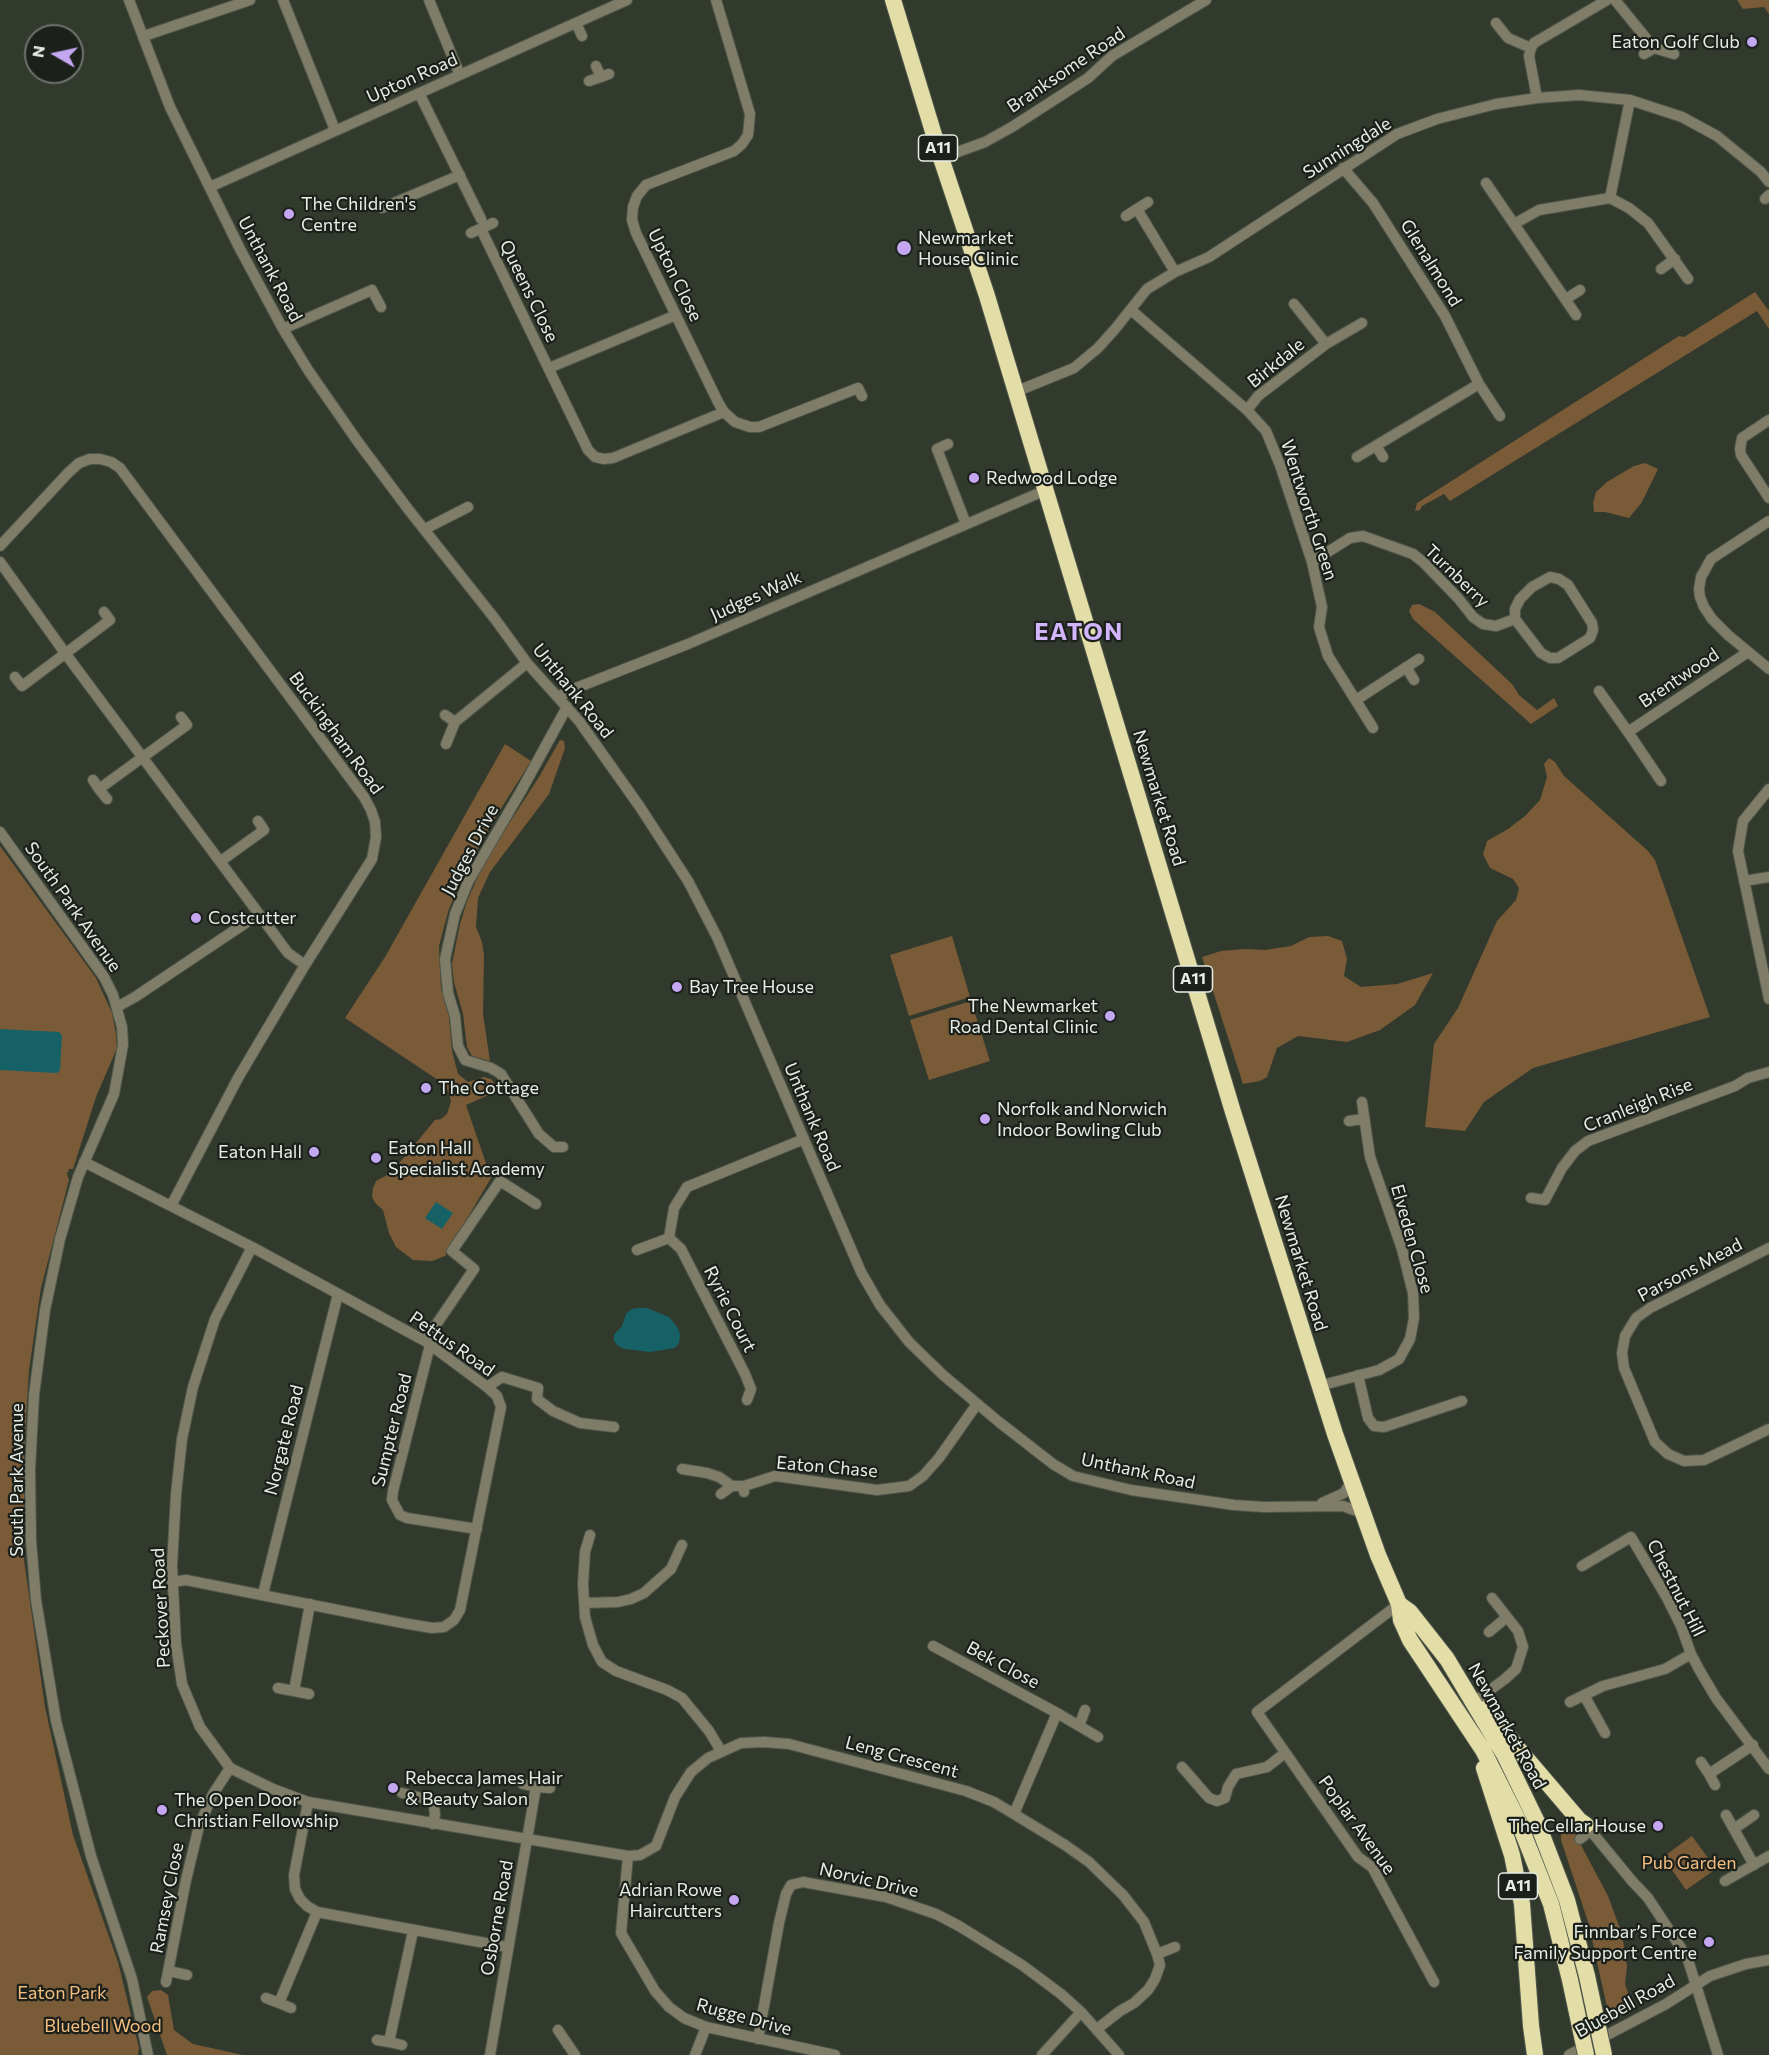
<!DOCTYPE html>
<html>
<head>
<meta charset="utf-8">
<style>
	body { margin:0 }
	#map { position:relative; width:1769px; height:2055px; overflow:hidden; background:#323a2e; font-family:Commissioner,sans-serif }
	canvas { display:block }
	.north { position:absolute; left:24px; top:24px; width:60px; height:60px; box-sizing:border-box; background:#1c201b; border:2px solid #6d726c; border-radius:50%; rotate:279deg; font-size:16px; font-weight:700; line-height:24px; text-align:center; color:#e7ede5 }
	.north::after { content:''; display:block; margin:auto; width:21px; height:27px; background:#c5a7f1; clip-path:polygon(50% 0,100% 100%,50% 72%,0 100%) }
</style>
</head>
<body>
<div id="map">
<canvas width="1769" height="2055"></canvas>
<div class="north">N</div>
</div>
<script>
const c = document.querySelector('canvas').getContext('2d');
c.lineJoin = 'round';
function paint(path, color) {
  c.fillStyle = color;
  c.fill(path, 'evenodd');
}
function toPath(rows) {
  const path = new Path2D();
  for (const r of rows) {
    path.moveTo(r[0], r[1]);
    for (let i = 2; i < r.length; i += 2) path.lineTo(r[i], r[i + 1]);
  }
  return path;
}
function strokePath(path, color, width, dash) {
  c.strokeStyle = color;
  c.lineWidth = width;
  c.lineCap = dash ? 'butt' : 'round';
  c.setLineDash(dash || []);
  c.stroke(path);
}
function write(font, color, halo, rows, align = 'center') {
  c.font = font + ' Commissioner,sans-serif';
  c.lineWidth = 4.5;
  c.setLineDash([]);
  c.textBaseline = 'middle';
  c.strokeStyle = halo;
  c.fillStyle = color;
  for (const [text, x, y, turn = 0] of rows) {
    c.save();
    c.translate(x, y);
    c.rotate((+turn || 0) * Math.PI / 180);
    c.textAlign = isNaN(turn) ? turn : align;
    if (halo) c.strokeText(text, 0, 0);
    c.fillText(text, 0, 0);
    c.restore();
  }
}
const green = toPath([
	[1737,0,1769,0,1769,14,1764,7,1743,9],
	[1755,292,1769,311,1769,329,1757,311,1450,501,1444,494,1422,506,1420,510,1415,511,1417,503,1679,336,1684,337],
	[1645,463,1658,469,1642,502,1629,518,1605,512,1594,512,1593,503,1596,492,1607,482,1634,466],
	[1419,604,1435,612,1512,684,1519,695,1537,710,1554,698,1558,706,1531,724,1413,619,1409,611,1412,605],
	[560,740,564,741,565,748,549,794,490,872,478,898,476,927,482,942,484,955,483,1014,490,1061,472,1056,467,1047,463,1014,454,982,452,964,460,924,467,901,480,872,497,842,539,777],
	[505,744,531,761,493,821,460,882,448,912,439,946,441,989,449,1017,452,1051,458,1074,468,1082,484,1077,491,1079,497,1086,495,1092,466,1105,491,1178,445,1256,432,1261,413,1260,396,1247,389,1233,383,1210,376,1204,372,1197,373,1188,376,1181,391,1173,435,1120,441,1119,447,1114,451,1101,448,1091,444,1084,345,1018,385,957],
	[1549,758,1555,762,1564,776,1648,851,1655,860,1710,1017,1533,1068,1484,1102,1465,1131,1425,1127,1434,1044,1458,1008,1497,921,1516,900,1519,888,1513,879,1490,868,1483,854,1487,841,1508,829,1525,816,1540,800,1547,777,1544,764],
	[0,846,96,978,112,1013,116,1034,117,1048,96,1097,73,1169,69,1169,67,1174,69,1180,41,1288,29,1370,24,1452,24,1560,45,1707,73,1835,118,1962,139,2048,138,2055,0,2055],
	[952,936,970,997,909,1016,890,955],
	[1328,936,1342,941,1347,959,1344,976,1361,987,1397,984,1433,973,1415,1005,1380,1030,1347,1042,1298,1036,1277,1048,1267,1077,1260,1081,1243,1084,1202,957,1221,951,1245,949,1265,950,1291,946,1309,937],
	[971,1001,990,1061,929,1080,910,1020],
	[1569,1830,1574,1832,1608,1896,1622,1934,1627,1966,1625,1984,1634,2010,1610,2021,1589,1925,1561,1840,1561,1834,1564,1831],
	[1692,1836,1716,1869,1686,1890,1663,1857],
	[161,1990,168,1995,174,2030,193,2044,243,2055,167,2055,147,1997,152,1991]
]);
const water = toPath([
	[0,1029,59,1032,62,1035,60,1070,57,1073,0,1070],
	[436,1202,453,1213,442,1229,425,1218],
	[636,1308,647,1308,669,1317,678,1328,680,1334,679,1343,675,1348,650,1352,625,1349,618,1346,614,1341,614,1335,622,1326,626,1314,630,1310]
]);
const minor = toPath([
	[129,0,170,107,240,249,283,329,308,370,358,442,408,509,495,619,527,663,579,721,640,807,688,881,717,937,861,1272,880,1305,909,1342,943,1375,999,1422,1053,1464,1073,1476,1131,1490,1234,1505,1264,1507,1343,1506,1362,1513],
	[283,0,335,130],
	[429,0,460,75],
	[716,0,750,114,748,135,742,144,734,151,646,185,637,196,633,207,632,220,636,233,718,402,724,412,735,422,750,427,759,427,858,388,862,396],
	[1615,0,1654,48,1644,54],
	[576,23,582,36],
	[1496,23,1508,38,1531,48,1529,56,1537,98],
	[144,36,250,0],
	[1531,48,1534,43,1607,0],
	[1654,48,1674,54],
	[596,66,601,77,609,74],
	[589,81,601,77],
	[419,93,481,219],
	[1630,100,1610,198,1629,208,1648,223,1688,279],
	[941,158,985,142,1012,127,1088,78,1112,56,1206,0],
	[1343,168,1373,203,1445,316,1479,384,1500,416],
	[1486,183,1514,224,1539,210,1610,198],
	[210,187,627,0],
	[1765,199,1769,195],
	[382,208,460,175],
	[1137,209,1148,202],
	[1126,216,1137,209,1175,272],
	[1514,224,1576,315],
	[481,229,588,450,595,457,604,459,613,458,724,412],
	[471,233,493,223],
	[1661,269,1675,259],
	[1566,299,1580,290],
	[1294,304,1326,344],
	[1131,310,1247,410,1266,431,1280,465,1312,562,1322,607,1319,627,1328,656,1373,728],
	[283,329,372,290,381,307],
	[549,368,676,315],
	[1015,392,1074,368,1098,348,1115,329,1147,289,1175,272,1209,257,1397,134,1437,119,1496,104,1537,98,1579,95,1630,100,1682,117,1717,136,1761,172,1769,182],
	[1247,410,1258,396,1326,344,1362,323],
	[1769,420,1742,438,1740,449,1741,455,1769,498],
	[948,444,937,449,966,524],
	[1376,446,1383,457],
	[1357,457,1479,384],
	[1769,521,1711,559,1701,577,1699,589,1700,597,1704,607,1712,619,1728,635,1769,669],
	[425,529,468,507],
	[0,546,68,473,79,463,90,459,100,459,111,462,120,468,364,797,371,810,375,822,376,837,372,859,305,965,238,1078,171,1206],
	[0,562,65,653,288,953,305,965],
	[1312,562,1350,538,1363,536,1413,554,1423,562,1458,598,1473,617,1483,624,1496,626,1515,619],
	[1550,577,1559,579,1568,585,1592,623,1593,630,1590,638,1558,658,1550,658,1541,653,1515,619,1515,609,1520,599,1532,587,1550,577],
	[1406,667,1414,680],
	[15,677,22,686,110,620,104,612],
	[1599,691,1628,732,1748,652],
	[558,697,571,690,688,644,1046,490],
	[1356,700,1419,659],
	[445,715,455,722],
	[1628,732,1661,781],
	[446,744,455,722,527,663],
	[93,780,99,789,187,725,181,717],
	[99,789,107,799],
	[1769,789,1743,821,1738,851,1769,999],
	[0,832,104,977,113,995,122,1027,123,1045,114,1094,78,1177,60,1239,45,1310,34,1395,30,1470,31,1541,36,1600,56,1721,91,1856,132,1979,148,2055],
	[221,861,264,830,258,821],
	[1744,881,1769,877],
	[117,1007,135,997,259,914],
	[1349,1121,1364,1119],
	[563,1147,554,1147,539,1134,501,1074,491,1068,465,1060,458,1046,455,1016,448,993,445,959,455,914,468,882,521,791,567,707],
	[84,1162,252,1247,425,1341,487,1387,497,1396,501,1407,460,1610,454,1620,444,1627,432,1628,403,1623,186,1580,172,1582],
	[1531,1198,1545,1200,1562,1168,1575,1151,1588,1141,1735,1086,1748,1078,1769,1072],
	[669,1238,681,1249,745,1374,751,1389,747,1400],
	[252,1247,215,1319,193,1387,182,1439,176,1494,172,1566,176,1644,182,1684,200,1727,230,1768,273,1789,308,1802,628,1856,640,1855,656,1846,675,1797,691,1772,708,1758,741,1743,764,1742,789,1744,966,1791,994,1802,1014,1814,1065,1845,1089,1862,1123,1895,1144,1922,1157,1954,1160,1965,1155,1979,1148,1990,1134,2003,1120,2011,1097,2029],
	[1769,1248,1650,1308,1636,1318,1625,1336,1622,1353,1624,1368,1655,1442,1668,1454,1684,1461,1704,1460,1769,1429],
	[637,1250,669,1238,674,1208,687,1187,804,1139],
	[425,1341,474,1269,452,1251,500,1181,536,1204],
	[430,1345,393,1491,392,1500,400,1515,407,1518,477,1529],
	[1358,1375,1368,1418,1374,1426,1384,1427,1462,1401],
	[1319,1386,1379,1370,1399,1359,1410,1339,1414,1318,1413,1293,1402,1249,1370,1157,1362,1102],
	[487,1387,502,1377,538,1388,537,1399,553,1411,580,1423,614,1427],
	[682,1469,707,1473,719,1477,732,1486,744,1486],
	[744,1492,744,1486,775,1476,877,1490,909,1486,923,1476,939,1458,977,1404],
	[721,1494,732,1486],
	[1322,1503,1344,1493,1351,1482],
	[590,1535,585,1552,583,1584,585,1617,593,1645,602,1662,616,1671,667,1690,682,1698,709,1731,721,1751],
	[1582,1566,1631,1537,1667,1598,1681,1626,1691,1654,1700,1671,1716,1698,1769,1769],
	[263,1594,338,1294],
	[584,1603,618,1602,631,1599,644,1593,671,1569,682,1545],
	[1399,1604,1257,1712,1358,1857,1372,1867,1434,1982],
	[1489,1632,1507,1617],
	[933,1646,1057,1713,1014,1814],
	[278,1688,294,1691,310,1604],
	[294,1691,309,1694],
	[1584,1695,1605,1733],
	[1479,1698,1505,1679,1516,1669,1523,1647,1518,1631,1492,1598],
	[1570,1702,1603,1686,1665,1669,1691,1654],
	[1057,1713,1098,1737],
	[1079,1726,1085,1710],
	[1701,1762,1709,1774,1753,1745],
	[1182,1767,1209,1798,1217,1801,1225,1798,1228,1787,1236,1774,1267,1767,1285,1753],
	[1709,1774,1715,1785],
	[536,1787,550,1788],
	[402,1793,430,1800,434,1806,435,1814,433,1824],
	[308,1802,294,1875,295,1889,300,1899,307,1906,317,1912,507,1947],
	[1726,1815,1754,1865],
	[1586,1825,1632,1881,1648,1898,1681,1948,1688,1960,1718,2055],
	[1734,1829,1754,1815],
	[1580,1839,1591,1830],
	[628,1856,621,1933,655,1991,669,2007,684,2018,706,2027,835,2055],
	[1725,1881,1769,1856],
	[1157,1954,1175,1947],
	[169,1971,187,1975],
	[166,1982,186,1880,199,1826,213,1794,230,1768],
	[266,1998,279,2003,317,1912],
	[279,2003,291,2008],
	[558,2030,575,2055],
	[758,2039,779,1923,786,1894,791,1885,803,1882,886,1897,936,1914,959,1926,1022,1965,1061,1994,1081,2012,1119,2055],
	[377,2040,389,2042,413,1931],
	[389,2042,402,2045],
	[490,2055,536,1787,523,1784],
	[695,2055,706,2027],
	[1042,2055,1081,2012],
	[1569,2055,1666,2004,1710,1976,1746,1964,1769,1960]
]);
const highway = toPath([
	[893,0,941,158,987,296,1233,1112,1335,1434,1378,1555,1399,1604,1401,1620,1410,1640,1483,1750,1517,1818,1551,1904,1570,1980],
	[1399,1604,1410,1612,1447,1659,1505,1756,1537,1822,1567,1900,1587,1976],
	[1487,1708,1520,1751,1579,1820,1586,1825],
	[1484,1768,1512,1855,1522,1904,1531,2026,1535,2055]
]);
const highwayBridge = toPath([
	[1587,1976,1604,2055],
	[1570,1980,1586,2055]
]);
const markers = [
	[1752,42,6,"#c5a7f1"],
	[289,214,6,"#c5a7f1"],
	[904,248,8,"#c5a7f1"],
	[974,478,6,"#c5a7f1"],
	[196,918,6,"#c5a7f1"],
	[677,987,6,"#c5a7f1"],
	[1110,1016,6,"#c5a7f1"],
	[426,1088,6,"#c5a7f1"],
	[985,1119,6,"#c5a7f1"],
	[314,1152,6,"#c5a7f1"],
	[376,1158,6,"#c5a7f1"],
	[393,1788,6,"#c5a7f1"],
	[162,1810,6,"#c5a7f1"],
	[1658,1826,6,"#c5a7f1"],
	[734,1900,6,"#c5a7f1"],
	[1709,1942,6,"#c5a7f1"]
];
const shields = [
	[938,148,39],
	[1193,979,39],
	[1518,1886,39]
];
const shieldNames = [
	["A11",938,148],
	["A11",1193,979],
	["A11",1518,1886]
];
const poiNames = [
	["Eaton Golf Club",1740,42,"right"],
	["The Children's",301,204],
	["Centre",301,225],
	["Newmarket",918,238],
	["House Clinic",918,259],
	["Redwood Lodge",986,478],
	["Costcutter",208,918],
	["Bay Tree House",689,987],
	["The Newmarket",1098,1006,"right"],
	["Road Dental Clinic",1098,1027,"right"],
	["The Cottage",438,1088],
	["Norfolk and Norwich",997,1109],
	["Indoor Bowling Club",997,1130],
	["Eaton Hall",388,1148],
	["Specialist Academy",388,1169],
	["Eaton Hall",302,1152,"right"],
	["Rebecca James Hair",405,1778],
	["& Beauty Salon",405,1799],
	["The Open Door",174,1800],
	["Christian Fellowship",174,1821],
	["The Cellar House",1646,1826,"right"],
	["Adrian Rowe",722,1890,"right"],
	["Haircutters",722,1911,"right"],
	["Finnbar’s Force",1697,1932,"right"],
	["Family Support Centre",1697,1953,"right"]
];
const streetNames = [
	["Branksome Road",1066,70,-34],
	["Upton Road",412,78,-24],
	["Sunningdale",1347,148,-32],
	["Glenalmond",1431,263,58],
	["Unthank Road",270,269,62],
	["Upton Close",675,275,64],
	["Queens Close",529,291,64],
	["Birkdale",1276,363,-39],
	["Wentworth Green",1309,510,72],
	["Turnberry",1457,576,44],
	["Judges Walk",756,596,-24],
	["Brentwood",1679,678,-34],
	["Unthank Road",573,691,51],
	["Buckingham Road",336,733,54],
	["Newmarket Road",1159,798,73],
	["Judges Drive",470,850,-62],
	["South Park Avenue",73,907,55],
	["Cranleigh Rise",1638,1105,-22],
	["Unthank Road",812,1117,67],
	["Elveden Close",1412,1239,74],
	["Newmarket Road",1301,1263,73],
	["Parsons Mead",1690,1270,-28],
	["Ryrie Court",730,1309,63],
	["Pettus Road",452,1344,35],
	["Sumpter Road",392,1430,-76],
	["Norgate Road",284,1440,-76],
	["Eaton Chase",827,1467,5],
	["Unthank Road",1138,1471,12],
	["South Park Avenue",17,1480,-90],
	["Chestnut Hill",1676,1588,63],
	["Peckover Road",161,1608,-93],
	["Bek Close",1003,1665,28],
	["Newmarket Road",1507,1726,61],
	["Leng Crescent",902,1757,15],
	["Poplar Avenue",1357,1825,54],
	["Norvic Drive",869,1880,13],
	["Ramsey Close",167,1898,-79],
	["Osborne Road",497,1918,-80],
	["Bluebell Road",1625,2006,-29],
	["Rugge Drive",744,2017,15]
];
const parkNames = [
	["Pub Garden",1689,1863],
	["Eaton Park",62,1993],
	["Bluebell Wood",103,2026]
];
const districtNames = [
	["EATON",1079,632]
];
paint(green, '#7a5b37');
paint(water, '#156166');
strokePath(minor, '#4f574b', 12);
strokePath(highway, '#4f574b', 18);
strokePath(minor, '#7f7d68', 10);
strokePath(highway, '#e3dea8', 16);
strokePath(highwayBridge, '#4f574b', 18, []);
strokePath(highwayBridge, '#e3dea8', 16);
for (const [x, y, r, color] of markers) {
  const dot = new Path2D();
  dot.arc(x, y, r, 0, 2 * Math.PI);
  c.fillStyle = color;
  c.fill(dot);
  strokePath(dot, '#1c201b', 2);
}
for (const [x, y, w] of shields) {
  const box = new Path2D();
  box.roundRect(x - w / 2, y - 13, w, 26, 4.5);
  c.fillStyle = '#1c201b';
  c.fill(box);
  strokePath(box, '#e7ede5', 1.5);
}
write('bold 16px', '#e7ede5', null, shieldNames);
write('18px', '#e7ede5', '#1c201b', poiNames, 'left');
write('18px', '#e7ede5', '#1c201b', streetNames);
write('18px', '#f4be80', '#1c201b', parkNames);
c.letterSpacing = '1.5px';
write('bold 24px', '#d2b6fc', '#1c201b', districtNames);
c.letterSpacing = '0px';
</script>
</body>
</html>
